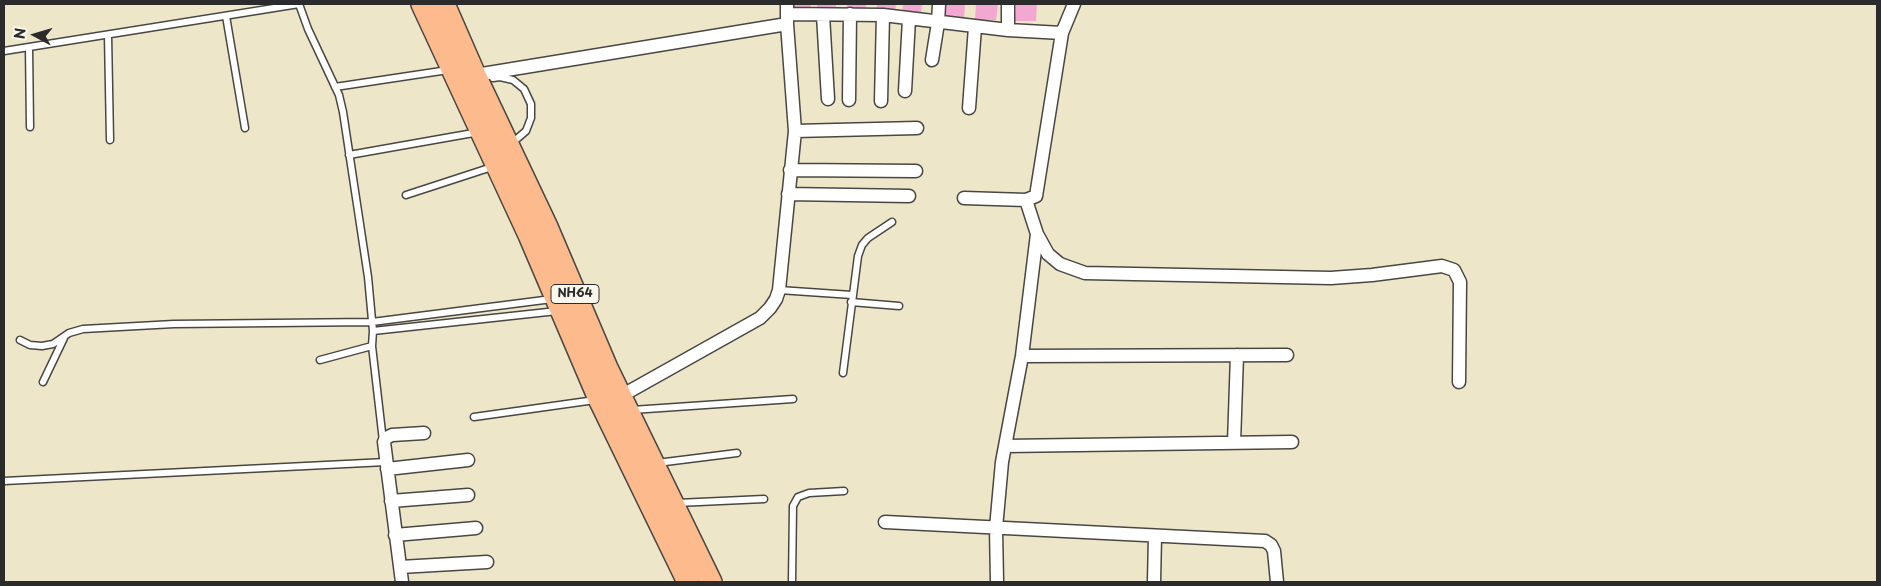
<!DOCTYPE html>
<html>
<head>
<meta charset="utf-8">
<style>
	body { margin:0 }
	#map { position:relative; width:1881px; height:586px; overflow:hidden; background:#eee6c8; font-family:"Playpen Sans",sans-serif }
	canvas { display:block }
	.frame { position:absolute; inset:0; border:5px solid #2b2b2b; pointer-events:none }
	.north { position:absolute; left:10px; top:10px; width:50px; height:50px; -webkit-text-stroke:4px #fbf7ec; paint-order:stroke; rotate:276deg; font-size:14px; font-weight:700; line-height:20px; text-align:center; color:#2b2b2b }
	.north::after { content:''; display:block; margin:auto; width:18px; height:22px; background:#2b2b2b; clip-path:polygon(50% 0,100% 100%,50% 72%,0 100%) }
</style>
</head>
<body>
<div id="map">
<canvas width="1881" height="586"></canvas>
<div class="frame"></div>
<div class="north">N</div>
</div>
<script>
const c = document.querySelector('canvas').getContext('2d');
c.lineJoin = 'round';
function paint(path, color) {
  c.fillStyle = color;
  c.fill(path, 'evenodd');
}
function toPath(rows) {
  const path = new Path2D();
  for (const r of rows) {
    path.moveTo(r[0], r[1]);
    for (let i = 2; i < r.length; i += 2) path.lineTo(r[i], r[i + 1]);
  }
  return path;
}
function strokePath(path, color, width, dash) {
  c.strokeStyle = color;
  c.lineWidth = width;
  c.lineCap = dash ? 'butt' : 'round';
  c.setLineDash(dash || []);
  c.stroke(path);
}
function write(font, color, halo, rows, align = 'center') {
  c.font = font + ' "Playpen Sans",sans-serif';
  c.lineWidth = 4.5;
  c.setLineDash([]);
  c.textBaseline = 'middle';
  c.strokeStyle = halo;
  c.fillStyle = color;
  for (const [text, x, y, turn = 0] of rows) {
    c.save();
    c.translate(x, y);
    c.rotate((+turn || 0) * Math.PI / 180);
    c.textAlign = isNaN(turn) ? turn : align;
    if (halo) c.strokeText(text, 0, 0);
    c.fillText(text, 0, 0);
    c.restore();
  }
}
const building = toPath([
	[792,4,811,4,810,10,791,9],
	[817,4,836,4,836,12,817,11],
	[847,4,866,4,865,13,846,11],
	[877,4,896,4,895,15,876,13],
	[903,4,922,4,921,14,902,13],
	[946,4,965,4,964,22,945,21],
	[976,4,998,4,996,20,975,20],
	[1016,4,1037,4,1036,21,1015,21]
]);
const service = toPath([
	[299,4,308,29,339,95,343,112,368,277,373,331,372,346,383,441],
	[226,16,245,128],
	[108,35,110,140],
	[29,47,30,127],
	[4,51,299,4],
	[493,78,500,77,513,80,524,89,531,104,531,118,526,131,512,143],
	[335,87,448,70],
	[349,155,479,132],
	[406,195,495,166],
	[779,290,852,295],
	[851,302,899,306],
	[373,331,557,311],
	[20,340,30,345,42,346,53,344,69,333,83,329,174,324,372,322,552,299],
	[320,360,372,346],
	[843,373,858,256,862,245,868,238,892,222],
	[43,382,64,338],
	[632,410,793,399],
	[474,417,595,400],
	[657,463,737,453],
	[4,481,386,462],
	[677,503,764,499],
	[792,582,793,506,798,497,809,493,844,491]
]);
const minor = toPath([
	[787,14,883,15,1008,30,1062,33],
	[823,15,828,99],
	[1008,30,1008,4],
	[932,60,938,23,939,4],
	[470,76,787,24],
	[905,91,909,19],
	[849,100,850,14],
	[881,101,883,15],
	[969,108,975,27],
	[795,131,917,128],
	[790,170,916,171],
	[788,194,909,196],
	[964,198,1026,200,1036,196,1062,33,1074,4],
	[1026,200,1037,234,1048,254,1060,264,1085,273,1331,278,1372,275,1442,266,1454,270,1460,282,1459,382],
	[1022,356,1287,355],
	[621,396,760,318,770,308,776,299,779,290,795,131,787,24,787,4],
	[1234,443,1237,355],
	[1005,446,1292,442],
	[387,469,468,460],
	[391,501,468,495],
	[885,522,1265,541,1271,545,1274,551,1277,582],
	[395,535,476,528],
	[400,567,487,562],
	[402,582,384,442,386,438,392,435,424,433],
	[997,582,996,528,1002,462,1022,356,1037,234],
	[1154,582,1155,536]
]);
const trunk = toPath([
	[422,4,529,235,599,399,688,582],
	[444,4,475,75,547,227,607,368,711,582]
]);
const shields = [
	[575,294,48]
];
const shieldNames = [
	["NH64",575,294]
];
paint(building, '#f3a8d2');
strokePath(service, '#484743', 9);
strokePath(minor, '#484743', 15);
strokePath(trunk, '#484743', 24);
strokePath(service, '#fff', 6);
strokePath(minor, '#fff', 12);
strokePath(trunk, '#fcba8d', 21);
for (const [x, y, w] of shields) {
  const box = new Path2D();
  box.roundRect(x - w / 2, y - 9.5, w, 19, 4);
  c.fillStyle = '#fbf7ec';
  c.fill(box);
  strokePath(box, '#2b2b2b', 1);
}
write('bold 12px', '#2b2b2b', null, shieldNames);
</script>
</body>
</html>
